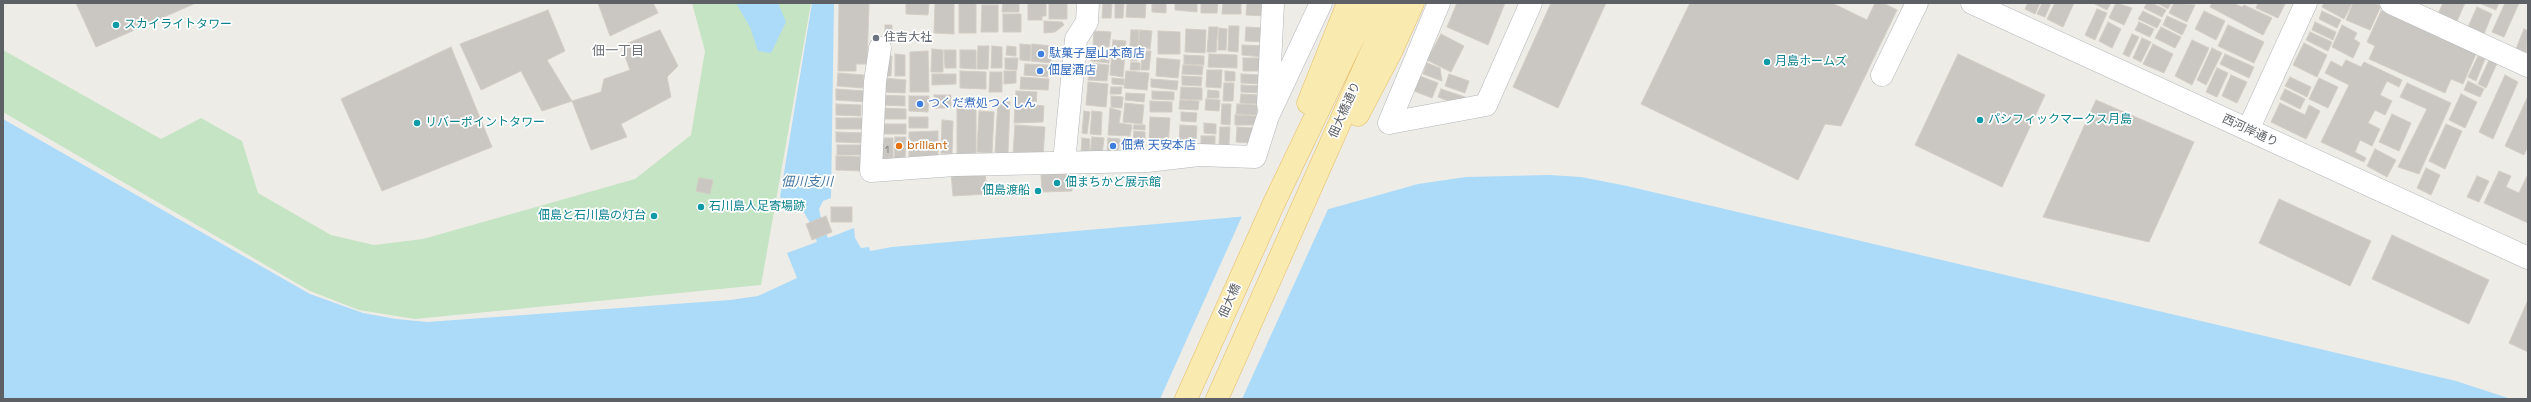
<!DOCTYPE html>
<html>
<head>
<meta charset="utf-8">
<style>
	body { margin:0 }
	#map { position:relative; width:2531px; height:402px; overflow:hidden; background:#eeece6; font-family:"Space Grotesk",sans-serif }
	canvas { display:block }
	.frame { position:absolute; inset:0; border:4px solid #5d6165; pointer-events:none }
</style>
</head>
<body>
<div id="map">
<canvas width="2531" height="402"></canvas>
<div class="frame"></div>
</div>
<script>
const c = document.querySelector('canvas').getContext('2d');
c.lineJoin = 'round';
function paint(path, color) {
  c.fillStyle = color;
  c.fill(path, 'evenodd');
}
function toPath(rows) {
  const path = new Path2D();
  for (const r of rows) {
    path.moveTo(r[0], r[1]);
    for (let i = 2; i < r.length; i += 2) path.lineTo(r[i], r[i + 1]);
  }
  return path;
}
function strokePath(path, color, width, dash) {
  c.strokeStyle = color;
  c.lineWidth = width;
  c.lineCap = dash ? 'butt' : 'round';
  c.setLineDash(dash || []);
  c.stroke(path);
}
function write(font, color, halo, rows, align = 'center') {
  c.font = font + ' "Space Grotesk","Noto Sans JP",sans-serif';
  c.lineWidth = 3.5;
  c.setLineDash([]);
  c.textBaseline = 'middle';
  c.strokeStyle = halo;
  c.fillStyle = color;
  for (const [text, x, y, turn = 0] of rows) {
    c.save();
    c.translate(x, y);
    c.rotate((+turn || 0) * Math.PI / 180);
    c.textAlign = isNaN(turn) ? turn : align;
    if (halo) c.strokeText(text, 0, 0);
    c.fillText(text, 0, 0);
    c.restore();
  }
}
const green = toPath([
	[692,3,811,3,761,285,415,319,359,310,310,291,3,112,3,50,161,139,201,118,242,141,258,193,331,235,374,245,423,239,635,179,691,135,705,51]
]);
const water = toPath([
	[736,3,778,3,786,22,771,53,758,51,750,27],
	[812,3,834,3,831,198,823,201,819,209,821,218,812,226,803,211,780,197],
	[3,119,310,294,363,313,396,319,427,322,730,300,758,296,797,278,787,253,817,242,814,235,825,231,828,238,854,228,855,238,861,248,869,247,870,251,892,247,1329,209,1418,184,1466,177,1549,175,1581,177,1627,186,2456,381,2511,399,3,399]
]);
const pier = toPath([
	[1329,207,1242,399,1160,399,1243,214]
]);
const building = toPath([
	[76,3,196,3,96,47,76,3],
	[598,3,653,3,658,13,610,36,598,3],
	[839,3,869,3,867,64,856,64,856,71,838,71,839,3],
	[906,3,929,3,928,15,906,14,906,3],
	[935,3,954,3,954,34,934,33,935,3],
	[959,3,976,3,976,33,959,33,959,3],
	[1003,3,1019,3,1019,12,1002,12,1003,3],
	[1028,3,1046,3,1046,16,1042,16,1042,20,1028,20,1028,3],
	[1049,3,1067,3,1067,19,1049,19,1049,3],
	[1103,3,1112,3,1111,18,1102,18,1103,3],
	[1115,3,1124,3,1123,18,1115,18,1115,3],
	[1127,3,1146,3,1145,18,1126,17,1127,3],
	[1152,3,1166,3,1166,13,1152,12,1152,3],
	[1175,3,1197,3,1197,12,1175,10,1175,3],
	[1201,3,1218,3,1217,13,1201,13,1201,3],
	[1223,3,1241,3,1241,14,1222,14,1223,3],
	[1247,3,1267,3,1266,16,1246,15,1247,3],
	[1457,3,1505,3,1488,45,1447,27,1457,3],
	[1551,3,1606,3,1558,108,1513,87,1551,3],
	[1690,3,1832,3,1867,20,1875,3,1883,3,1897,10,1841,126,1825,124,1798,180,1641,104,1690,3],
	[2028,3,2040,3,2035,14,2025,9,2028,3],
	[2042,3,2051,3,2045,17,2037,14,2042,3],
	[2055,3,2074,3,2063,27,2047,19,2055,3],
	[2093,3,2111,3,2107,10,2093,3],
	[2116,3,2132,8,2124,25,2109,18,2116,3],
	[2147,3,2152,3,2166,10,2162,17,2144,8,2147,3],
	[2157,3,2171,3,2168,9,2157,3],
	[2174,3,2195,5,2187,22,2169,13,2174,3],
	[2212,3,2233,3,2242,7,2244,5,2272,18,2263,35,2210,7,2212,3],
	[2258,3,2282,3,2285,4,2278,18,2256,8,2258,3],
	[2324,3,2352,3,2344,19,2322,7,2324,3],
	[2353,3,2375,3,2381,6,2370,30,2346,20,2353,3],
	[2443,3,2465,3,2457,21,2438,14,2443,3],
	[2479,3,2499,3,2496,10,2479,3],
	[2505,3,2519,3,2504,37,2492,32,2505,3],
	[982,5,998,5,998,32,981,32,982,5],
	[2477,7,2492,14,2484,34,2468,27,2477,7],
	[2097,9,2107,13,2095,40,2085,35,2097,9],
	[548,10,565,51,547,60,572,101,542,111,521,71,481,90,460,44,548,10],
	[2143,11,2161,20,2157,28,2138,19,2143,11],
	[2204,11,2225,21,2216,40,2195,29,2204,11],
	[2322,11,2341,20,2337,28,2319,19,2322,11],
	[2381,11,2476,54,2463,84,2451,79,2445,93,2369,59,2375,46,2367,42,2381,11],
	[1003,14,1021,14,1021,32,1003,32,1003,14],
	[2167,16,2187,25,2182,35,2163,25,2167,16],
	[1044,21,1062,22,1064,25,1055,32,1044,33,1044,21],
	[2108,22,2121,29,2112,48,2099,41,2108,22],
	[2139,22,2154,29,2150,37,2135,30,2139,22],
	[2315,22,2336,32,2333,40,2312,30,2315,22],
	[885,25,892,25,892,33,885,32,885,25],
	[2228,25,2264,42,2254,63,2218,46,2228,25],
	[2342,25,2357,33,2354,39,2360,43,2353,58,2332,47,2342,25],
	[1229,26,1239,26,1238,52,1228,51,1229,26],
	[1209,27,1218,27,1216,52,1207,52,1209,27],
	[1246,27,1265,28,1265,42,1245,41,1246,27],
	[2161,27,2181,37,2175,48,2155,38,2161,27],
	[1219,28,1227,29,1226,50,1218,50,1219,28],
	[1186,29,1206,30,1205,53,1185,52,1186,29],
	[2524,29,2528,31,2526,53,2516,49,2524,29],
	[660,30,678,66,667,77,671,97,621,124,627,137,591,150,572,101,601,92,604,79,630,70,621,46,660,30],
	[1131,30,1139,30,1137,61,1129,60,1131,30],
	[1140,30,1152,31,1150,49,1138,48,1140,30],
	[1094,31,1111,32,1109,47,1093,46,1094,31],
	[1158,31,1180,32,1180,54,1158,54,1158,31],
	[2310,32,2332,42,2328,51,2306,40,2310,32],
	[1441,34,1464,46,1451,72,1427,60,1441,34],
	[2132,34,2139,37,2129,57,2123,54,2132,34],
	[2142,38,2151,42,2141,62,2133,58,2142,38],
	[1113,40,1126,41,1123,77,1110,75,1113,40],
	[2192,40,2209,48,2192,85,2175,76,2192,40],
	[2304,43,2327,55,2317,77,2293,65,2304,43],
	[1020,44,1031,45,1030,61,1020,60,1020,44],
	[1032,44,1052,46,1051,63,1031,61,1032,44],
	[2153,44,2173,54,2164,73,2143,64,2153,44],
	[1242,45,1265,46,1264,57,1242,55,1242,45],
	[978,46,989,46,988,69,977,69,978,46],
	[992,46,1002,47,1002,68,991,68,992,46],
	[1007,46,1016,47,1016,56,1006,55,1007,46],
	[451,47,492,147,382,191,341,99,451,47],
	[2212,48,2222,53,2206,85,2197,80,2212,48],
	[932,49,943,50,943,72,931,72,932,49],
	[944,50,956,50,956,68,945,68,944,50],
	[960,50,976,50,976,69,960,68,960,50],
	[1092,50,1109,51,1109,63,1091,61,1092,50],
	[928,51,929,92,910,92,910,52,928,51],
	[1142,51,1151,51,1149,70,1141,70,1142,51],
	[895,54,905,55,905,76,895,76,895,54],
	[1209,54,1237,55,1237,68,1208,67,1209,54],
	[1958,54,2045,95,2002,187,1915,145,1958,54],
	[2225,54,2254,67,2249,78,2220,64,2225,54],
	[883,55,892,56,891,76,882,76,883,55],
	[1184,55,1204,56,1204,65,1184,64,1184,55],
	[2478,56,2485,59,2476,81,2468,77,2478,56],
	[1005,58,1018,58,1017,70,1005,69,1005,58],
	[1157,58,1180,60,1178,78,1156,76,1157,58],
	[1243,58,1262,58,1261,71,1243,71,1243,58],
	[2490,58,2498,61,2486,88,2478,84,2490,58],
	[2346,60,2361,67,2364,62,2402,80,2399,87,2387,81,2380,95,2392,101,2385,115,2375,110,2368,123,2380,129,2372,146,2360,140,2355,152,2366,158,2364,162,2321,142,2349,85,2325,73,2331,61,2342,67,2346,60],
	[1131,62,1140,63,1140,70,1130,70,1131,62],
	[1089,63,1109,65,1107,81,1088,80,1089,63],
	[1427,63,1440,68,1442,81,1423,74,1427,63],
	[1025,64,1049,65,1048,77,1024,75,1025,64],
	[1183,65,1203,66,1202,75,1182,74,1183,65],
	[2217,68,2228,73,2217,97,2206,92,2217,68],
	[1207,70,1222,70,1221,88,1206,87,1207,70],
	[960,71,986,72,986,89,960,88,960,71],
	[1004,71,1016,71,1016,83,1004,84,1004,71],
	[1126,71,1149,73,1147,90,1124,88,1126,71],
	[1225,71,1235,72,1235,81,1225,81,1225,71],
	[990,72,1002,72,1002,92,989,92,990,72],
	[838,73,864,75,863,88,837,86,838,73],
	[932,74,956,74,956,84,932,85,932,74],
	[1241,74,1262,75,1261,84,1241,83,1241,74],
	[1449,74,1469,81,1465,93,1445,86,1449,74],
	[2231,75,2247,82,2237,103,2222,96,2231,75],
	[2505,75,2518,82,2493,139,2479,132,2505,75],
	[1182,76,1202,77,1201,86,1182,85,1182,76],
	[1420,76,1438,83,1432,98,1414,91,1420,76],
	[1021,77,1049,79,1048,90,1020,89,1021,77],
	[2290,77,2311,87,2307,97,2285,86,2290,77],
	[883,78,906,80,905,93,882,92,883,78],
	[1112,78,1124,79,1124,85,1112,84,1112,78],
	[2319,78,2338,87,2328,108,2309,99,2319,78],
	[1151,79,1178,81,1177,90,1151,87,1151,79],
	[2468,81,2484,89,2480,97,2464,90,2468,81],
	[1088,82,1108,84,1106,107,1086,105,1088,82],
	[1224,83,1234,83,1233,101,1223,101,1224,83],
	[2407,83,2451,103,2419,174,2398,167,2427,109,2400,97,2407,83],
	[1241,85,1260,86,1260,93,1241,92,1241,85],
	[1111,87,1122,87,1121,94,1110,94,1111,87],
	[1181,87,1202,88,1202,100,1180,99,1181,87],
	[836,89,866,91,865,102,836,100,836,89],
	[1441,89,1465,97,1462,106,1438,97,1441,89],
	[2285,89,2305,99,2300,109,2280,99,2285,89],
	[1208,90,1219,91,1219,98,1207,98,1208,90],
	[1016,91,1037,92,1036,105,1044,106,1043,122,1014,123,1016,91],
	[1152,91,1174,92,1174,100,1152,99,1152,91],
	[1126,93,1145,94,1144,102,1125,100,1126,93],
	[1241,94,1258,95,1258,104,1240,103,1241,94],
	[2461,94,2477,102,2465,128,2449,120,2461,94],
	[881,95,905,96,905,106,881,105,881,95],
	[934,95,951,95,951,108,934,108,934,95],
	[909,96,929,96,928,112,909,111,909,96],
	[1111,96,1123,97,1122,108,1111,107,1111,96],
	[2528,96,2528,146,2524,155,2505,146,2528,96],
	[957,99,976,99,976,155,957,155,957,99],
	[1206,99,1220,100,1219,111,1205,110,1206,99],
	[1180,100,1199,101,1198,110,1179,109,1180,100],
	[2096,100,2194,142,2149,242,2043,217,2096,100],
	[998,101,1010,102,1008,153,995,152,998,101],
	[1150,101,1172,102,1172,112,1150,112,1150,101],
	[1125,103,1144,105,1142,124,1123,122,1125,103],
	[2280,103,2305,115,2309,105,2320,111,2306,139,2271,122,2280,103],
	[836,104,861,105,861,116,836,115,836,104],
	[1222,104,1231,104,1230,125,1221,124,1222,104],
	[1237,104,1257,105,1257,115,1236,114,1237,104],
	[881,108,906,109,906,119,881,119,881,108],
	[1110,108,1121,111,1119,123,1132,125,1130,136,1108,135,1110,108],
	[979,111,994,112,992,153,977,152,979,111],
	[1084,111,1090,112,1087,134,1082,133,1084,111],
	[1092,111,1102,112,1101,135,1090,134,1092,111],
	[1181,112,1197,113,1196,122,1181,121,1181,112],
	[2392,114,2411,123,2399,151,2379,142,2392,114],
	[1235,115,1256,116,1255,125,1235,125,1235,115],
	[909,117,928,117,928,128,909,128,909,117],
	[1150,117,1170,118,1168,146,1149,144,1150,117],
	[836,118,865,118,865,129,836,129,836,118],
	[942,120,953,121,952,154,941,153,942,120],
	[1204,123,1216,124,1216,134,1204,133,1204,123],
	[880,124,906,124,906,134,880,134,880,124],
	[2446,124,2462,131,2445,169,2429,161,2446,124],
	[1015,125,1045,127,1043,156,1013,154,1015,125],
	[1134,125,1145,125,1145,130,1133,129,1134,125],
	[1180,125,1197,126,1196,144,1179,143,1180,125],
	[1220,127,1230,127,1229,145,1219,144,1220,127],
	[1237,127,1253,128,1252,143,1236,142,1237,127],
	[938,131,938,156,909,157,909,132,938,131],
	[1134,131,1145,132,1145,142,1133,141,1134,131],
	[836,132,865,133,865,143,836,142,836,132],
	[1201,136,1215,136,1215,145,1201,144,1201,136],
	[895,137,906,137,905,162,894,161,895,137],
	[1092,137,1104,138,1102,155,1090,154,1092,137],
	[881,138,893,138,893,162,880,162,881,138],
	[1082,138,1090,139,1089,154,1081,153,1082,138],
	[1108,138,1120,139,1118,154,1107,153,1108,138],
	[1123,138,1130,138,1129,153,1122,153,1123,138],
	[1134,143,1144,144,1143,153,1133,153,1134,143],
	[837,145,864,145,864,155,837,155,837,145],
	[2375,149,2396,160,2387,177,2367,166,2375,149],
	[836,156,863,157,863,171,836,170,836,156],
	[2426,168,2440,175,2431,195,2417,188,2426,168],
	[985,171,987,194,953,196,951,173,985,171],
	[2499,171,2511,176,2506,187,2519,193,2528,174,2528,223,2484,203,2499,171],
	[1072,174,1072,191,1042,192,1041,175,1072,174],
	[2477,176,2489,181,2479,202,2467,197,2477,176],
	[699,178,713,180,710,194,696,191,699,178],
	[2279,199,2371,241,2350,286,2259,243,2279,199],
	[831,207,852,207,852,222,831,222,831,207],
	[826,216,832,232,812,240,806,224,826,216],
	[2392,235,2489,280,2469,324,2372,279,2392,235],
	[2528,300,2528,352,2509,343,2528,300]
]);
const minor = toPath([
	[1972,3,2528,258],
	[2391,3,2528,66],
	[880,48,875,82,871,171,955,165,1147,161,1199,155,1255,157,1268,116,1321,3],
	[1882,75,1917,3],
	[1268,105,1273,3],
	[1389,123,1486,105,1531,3],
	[1389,123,1439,3],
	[2248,130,2306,3],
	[1064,162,1076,39,1087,22,1088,3]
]);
const major = toPath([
	[1308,103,1348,3],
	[1358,115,1391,52,1413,3],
	[1186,399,1274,203,1370,3],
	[1217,399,1393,3]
]);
const markers = [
	[116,25,4,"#0f9aa8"],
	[876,38,4,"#6b7280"],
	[1041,54,4,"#3f7fe0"],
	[1767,62,4,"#0f9aa8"],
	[1040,71,4,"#3f7fe0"],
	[920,104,4,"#3f7fe0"],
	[1980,120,4,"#0f9aa8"],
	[417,123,4,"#0f9aa8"],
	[899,146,4,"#e8710a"],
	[1113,146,4,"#3f7fe0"],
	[1057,183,4,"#0f9aa8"],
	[1038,191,4,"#0f9aa8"],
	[701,207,4,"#0f9aa8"],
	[654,216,4,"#0f9aa8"]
];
const numberNames = [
	["1",887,150]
];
const cultureNames = [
	["スカイライトタワー",124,25],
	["月島ホームズ",1775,62],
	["パシフィックマークス月島",1988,120],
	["リバーポイントタワー",425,123],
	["佃まちかど展示館",1065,183],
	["佃島渡船",1030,191,"right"],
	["石川島人足寄場跡",709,207],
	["佃島と石川島の灯台",646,216,"right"]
];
const worshipNames = [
	["住吉大社",884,38]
];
const shopNames = [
	["駄菓子屋山本商店",1049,54],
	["佃屋酒店",1048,71],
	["つくだ煮処つくしん",928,104],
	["佃煮 天安本店",1121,146]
];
const streetNames = [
	["佃大橋通り",1345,110,-66],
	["西河岸通り",2250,131,25],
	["佃大橋",1230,301,-66]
];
const foodNames = [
	["brillant",907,146]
];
const neighbourhoodNames = [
	["佃一丁目",618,51]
];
const waterNames = [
	["佃川支川",807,182]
];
paint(green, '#c5e4c4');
paint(water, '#abdbf9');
paint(pier, '#eeece6');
paint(building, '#cac7c2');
strokePath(building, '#d3cdc4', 1);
strokePath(minor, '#b3b6b9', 23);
strokePath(major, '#e7bd66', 23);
strokePath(minor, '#fff', 22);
strokePath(major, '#f9eab0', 22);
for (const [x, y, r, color] of markers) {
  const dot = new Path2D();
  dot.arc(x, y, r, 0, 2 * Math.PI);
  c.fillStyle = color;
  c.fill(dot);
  strokePath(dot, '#fff', 1.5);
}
write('10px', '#787a7c', null, numberNames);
write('12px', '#0d838f', '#fff', cultureNames, 'left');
write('12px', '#5b616d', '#fff', worshipNames, 'left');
write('12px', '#366cbe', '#fff', shopNames, 'left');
write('12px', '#5d6165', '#fff', streetNames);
write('12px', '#c56008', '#fff', foodNames, 'left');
write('13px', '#6e7377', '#fff', neighbourhoodNames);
write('italic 13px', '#4677a2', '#fff', waterNames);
</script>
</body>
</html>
